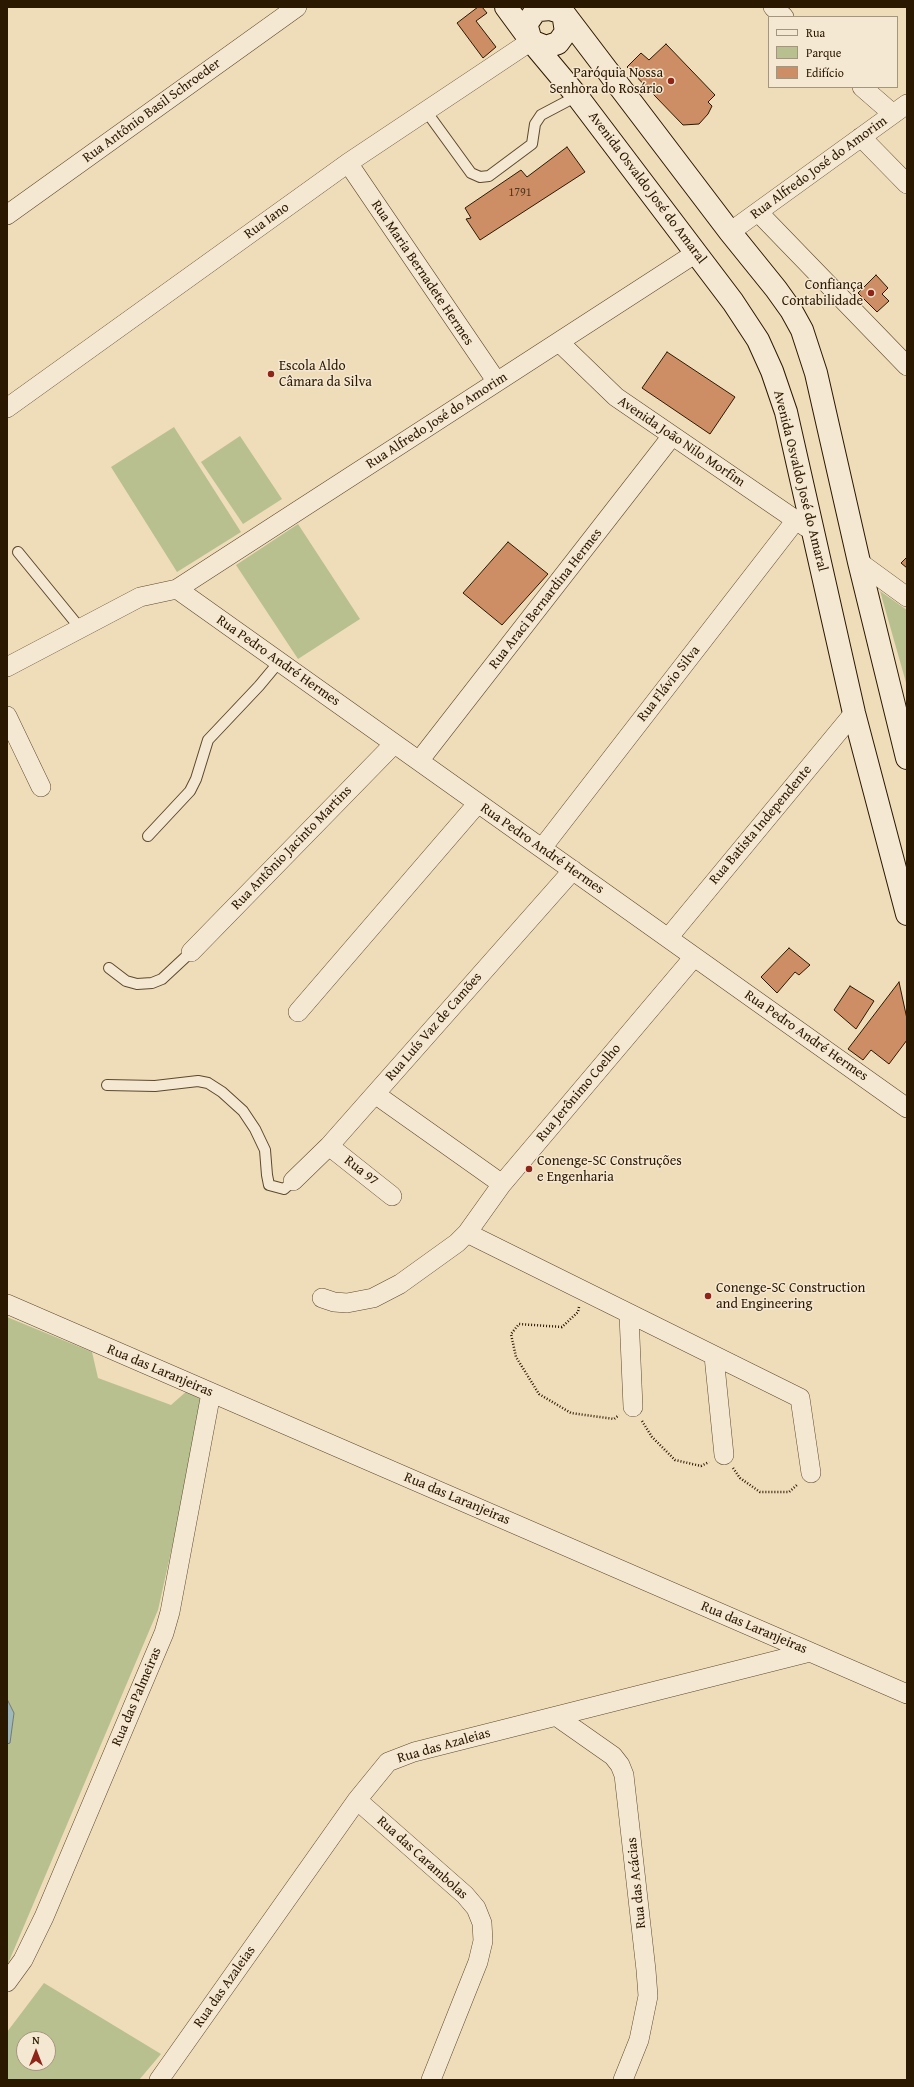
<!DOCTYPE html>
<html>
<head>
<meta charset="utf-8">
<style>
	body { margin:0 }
	#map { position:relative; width:914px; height:2087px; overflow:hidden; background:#efdcb9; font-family:"Gentium Book Plus",serif }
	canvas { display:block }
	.frame { position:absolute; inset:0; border:8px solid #2b1800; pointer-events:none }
	.legend { position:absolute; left:768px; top:16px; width:130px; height:72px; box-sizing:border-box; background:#f5e8d2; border:1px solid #a4957e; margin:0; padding:5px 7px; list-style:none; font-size:12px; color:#2b1800 }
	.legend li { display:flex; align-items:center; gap:8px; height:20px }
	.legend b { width:20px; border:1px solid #a4957e }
	.north { position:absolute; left:16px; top:2031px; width:40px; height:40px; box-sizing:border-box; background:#f5e8d2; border:1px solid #a4957e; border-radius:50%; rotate:0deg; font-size:11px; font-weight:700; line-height:16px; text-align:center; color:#2b1800 }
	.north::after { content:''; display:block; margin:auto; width:14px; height:18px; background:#8f2418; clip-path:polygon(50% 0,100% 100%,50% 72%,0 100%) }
</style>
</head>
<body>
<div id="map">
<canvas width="914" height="2087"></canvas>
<div class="frame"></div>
<ul class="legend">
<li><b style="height:5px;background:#f5e8d2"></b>Rua</li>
<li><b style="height:11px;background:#b9c08f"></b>Parque</li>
<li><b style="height:11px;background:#cd8e66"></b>Edifício</li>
</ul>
<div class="north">N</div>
</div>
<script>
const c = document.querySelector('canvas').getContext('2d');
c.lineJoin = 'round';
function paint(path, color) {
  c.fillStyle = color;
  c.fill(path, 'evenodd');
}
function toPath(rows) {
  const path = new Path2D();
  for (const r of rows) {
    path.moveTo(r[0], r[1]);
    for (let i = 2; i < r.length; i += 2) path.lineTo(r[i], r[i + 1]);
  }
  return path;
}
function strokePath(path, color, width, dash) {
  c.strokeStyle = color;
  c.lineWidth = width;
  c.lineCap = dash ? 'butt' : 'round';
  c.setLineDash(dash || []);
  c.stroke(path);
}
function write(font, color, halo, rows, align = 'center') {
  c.font = font + ' "Gentium Book Plus",serif';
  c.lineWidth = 3;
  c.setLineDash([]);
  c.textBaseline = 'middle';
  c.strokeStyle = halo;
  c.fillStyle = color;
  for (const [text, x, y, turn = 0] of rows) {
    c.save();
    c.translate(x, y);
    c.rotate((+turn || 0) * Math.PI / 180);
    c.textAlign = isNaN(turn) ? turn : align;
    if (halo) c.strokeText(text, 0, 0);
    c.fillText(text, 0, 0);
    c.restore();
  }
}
const green = toPath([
	[174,427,241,532,177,572,111,467],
	[240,436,282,499,243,524,201,462],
	[298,524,360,619,298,659,236,565],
	[880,591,907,610,907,686],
	[7,1317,92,1352,98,1378,171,1405,188,1390,205,1399,158,1610,7,1966,7,1744,10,1743,14,1713,7,1699],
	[44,1983,161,2054,139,2080,7,2080,7,2032],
	[24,2039,48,2039,48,2063,24,2063]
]);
const water = toPath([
	[7,1699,14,1713,10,1743,7,1744,7,1699]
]);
const building = toPath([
	[478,7,482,7,487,13,476,21,496,47,483,58,457,23,478,7],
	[666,44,715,95,708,102,712,106,708,114,699,124,683,125,627,67,641,53,649,60,666,44],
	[567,147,585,172,480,240,466,219,471,218,465,208,521,170,527,177,567,147],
	[876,275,888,288,882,294,889,301,877,312,858,293,876,275],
	[667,352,735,397,710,434,642,388,667,352],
	[508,542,548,574,502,625,463,593,508,542],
	[907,557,907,568,901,563,907,557],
	[789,948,810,965,799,975,795,972,777,993,761,977,789,948],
	[899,982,907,1019,907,1040,889,1064,871,1050,863,1060,848,1049,899,982],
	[850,986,874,1001,856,1029,834,1010,850,986]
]);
const path = toPath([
	[579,1307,578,1312,562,1327,519,1324,511,1334,516,1357,539,1394,571,1413,614,1419,619,1415],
	[642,1421,652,1437,675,1460,701,1466,709,1462],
	[733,1468,740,1478,760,1492,789,1492,798,1484]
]);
const lane = toPath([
	[426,111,471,173,480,177,489,176,532,144,535,124,541,115,577,96],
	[18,552,80,628],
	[148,836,190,791,196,779,208,740,259,686,279,662],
	[109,968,126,981,137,984,152,983,162,979,191,952],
	[107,1085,155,1086,198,1081,208,1083,222,1092,243,1111,255,1129,265,1150,267,1175,269,1185,284,1189,293,1181]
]);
const street = toPath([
	[773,7,784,17],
	[862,87,893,114],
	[861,137,907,184],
	[348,163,497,382],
	[758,212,907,366],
	[7,215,297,7],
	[730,232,907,104],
	[559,342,616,397,806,527],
	[7,408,348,163,531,41],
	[859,562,907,597],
	[177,589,907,1108],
	[7,667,140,597,177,589,696,253],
	[7,716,41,787],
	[419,761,672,436],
	[542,848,796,520],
	[668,938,854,713],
	[191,952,394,744],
	[298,1012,478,803],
	[375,1094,502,1184],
	[329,1146,392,1196],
	[293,1181,329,1146,573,870],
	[467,1233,800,1398,811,1473],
	[322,1298,334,1302,347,1303,373,1298,400,1284,457,1243,467,1233,502,1184,694,957],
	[7,1304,907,1694],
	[629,1315,633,1407],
	[714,1356,724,1455],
	[556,1716,613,1756,620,1765,624,1775,646,1970,648,1996,639,2040,623,2080],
	[357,1800,465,1895,476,1908,482,1923,483,1941,478,1962,431,2080],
	[7,1982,23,1960,44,1917,164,1633,170,1612,211,1393],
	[159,2080,357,1800,388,1762,414,1752,810,1652]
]);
const secondary = toPath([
	[506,7,531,41,577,96,733,302,758,340,772,371,786,412,854,713,907,914],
	[559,7,730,232,776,289,791,310,802,330,816,373,859,562,907,758],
	[550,9,563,13,566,32,558,43,546,47,531,41,527,27,528,22,534,13,539,10,550,9]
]);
const markers = [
	[671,81,4,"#8f2418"],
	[871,293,4,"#8f2418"],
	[271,374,4,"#8f2418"],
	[529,1169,4,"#8f2418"],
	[708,1296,4,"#8f2418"]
];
const numberNames = [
	["1791",520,193]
];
const poiNames = [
	["Paróquia Nossa",663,73,"right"],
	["Senhora do Rosário",663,89,"right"],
	["Confiança",863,285,"right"],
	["Contabilidade",863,301,"right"],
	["Escola Aldo",279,366],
	["Câmara da Silva",279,382],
	["Conenge-SC Construções",537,1161],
	["e Engenharia",537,1177],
	["Conenge-SC Construction",716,1288],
	["and Engineering",716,1304]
];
const streetNames = [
	["Rua Antônio Basil Schroeder",152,111,-36],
	["Rua Alfredo José do Amorim",819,168,-36],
	["Avenida Osvaldo José do Amaral",647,188,53],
	["Rua Iano",267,221,-36],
	["Rua Maria Bernadete Hermes",422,273,56],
	["Rua Alfredo José do Amorim",437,421,-33],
	["Avenida João Nilo Morfim",681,442,34],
	["Avenida Osvaldo José do Amaral",800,481,76],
	["Rua Araci Bernardina Hermes",546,599,-52],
	["Rua Pedro André Hermes",278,661,35],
	["Rua Flávio Silva",669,684,-52],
	["Rua Batista Independente",761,825,-50],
	["Rua Antônio Jacinto Martins",292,848,-46],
	["Rua Pedro André Hermes",542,849,35],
	["Rua Luís Vaz de Camões",434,1027,-49],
	["Rua Pedro André Hermes",806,1036,35],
	["Rua Jerônimo Coelho",579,1093,-50],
	["Rua 97",361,1171,38],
	["Rua das Laranjeiras",160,1371,23],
	["Rua das Laranjeiras",457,1499,23],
	["Rua das Laranjeiras",754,1628,23],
	["Rua das Palmeiras",137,1697,-67],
	["Rua das Azaleias",444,1746,-16],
	["Rua das Carambolas",422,1858,42],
	["Rua das Acácias",637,1883,-96],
	["Rua das Azaleias",225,1987,-55]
];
paint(green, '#b9c08f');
paint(water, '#9fb9bb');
strokePath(water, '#717970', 1);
paint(building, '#cd8e66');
strokePath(building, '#2b1800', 1);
strokePath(lane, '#5c492e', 12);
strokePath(street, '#5c492e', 20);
strokePath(secondary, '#2b1800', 24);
strokePath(path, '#2b1800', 2.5, [1, 2]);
strokePath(lane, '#f5e8d2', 10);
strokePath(street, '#f5e8d2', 19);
strokePath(secondary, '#f5e8d2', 22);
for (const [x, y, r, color] of markers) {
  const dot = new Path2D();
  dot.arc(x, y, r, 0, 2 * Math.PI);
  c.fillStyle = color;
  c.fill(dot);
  strokePath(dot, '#f5e8d2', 1.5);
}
write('12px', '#54361a', null, numberNames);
write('14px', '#2b1800', '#f5e8d2', poiNames, 'left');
write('14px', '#2b1800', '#f5e8d2', streetNames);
</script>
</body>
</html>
